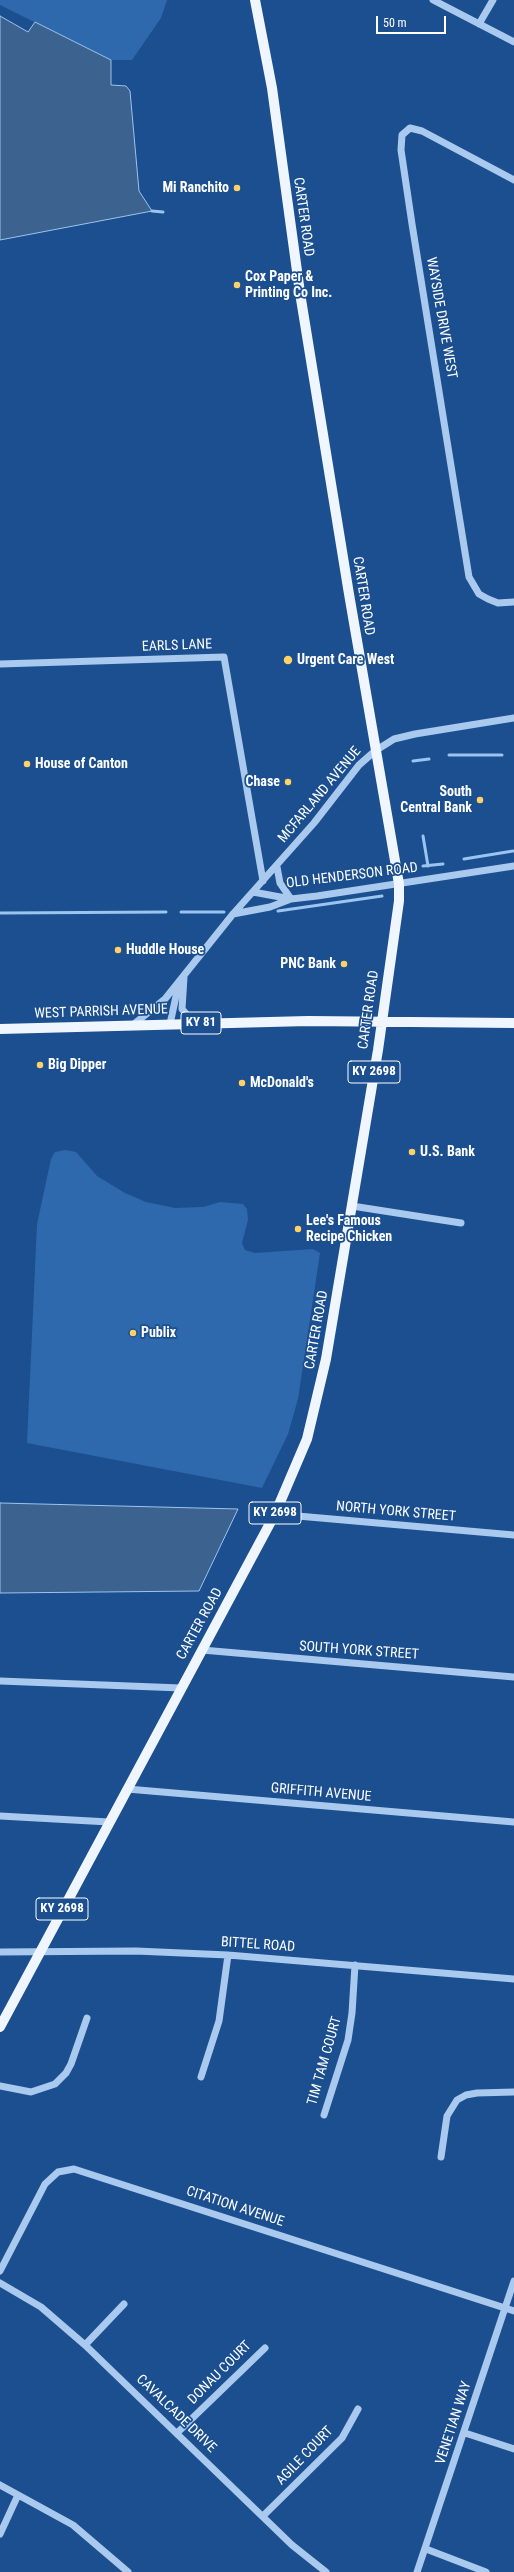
<!DOCTYPE html>
<html>
<head>
<meta charset="utf-8">
<style>
	body { margin:0 }
	#map { position:relative; width:514px; height:2572px; overflow:hidden; background:#1b4f8f; font-family:"Roboto Condensed",sans-serif }
	canvas { display:block }
	.scale { position:absolute; left:376px; top:16px; width:70px; height:18px; box-sizing:border-box; border:2px solid #fff; border-top:0; padding-left:5px; font-size:12px; line-height:14px; white-space:nowrap; color:#fff; -webkit-text-stroke:3px #1b4f8f; paint-order:stroke }
</style>
</head>
<body>
<div id="map">
<canvas width="514" height="2572"></canvas>
<div class="scale">50 m</div>
</div>
<script>
const c = document.querySelector('canvas').getContext('2d');
c.lineJoin = 'round';
function paint(path, color) {
  c.fillStyle = color;
  c.fill(path, 'evenodd');
}
function toPath(rows) {
  const path = new Path2D();
  for (const r of rows) {
    path.moveTo(r[0], r[1]);
    for (let i = 2; i < r.length; i += 2) path.lineTo(r[i], r[i + 1]);
  }
  return path;
}
function strokePath(path, color, width, dash) {
  c.strokeStyle = color;
  c.lineWidth = width;
  c.lineCap = dash ? 'butt' : 'round';
  c.setLineDash(dash || []);
  c.stroke(path);
}
function write(font, color, halo, rows, align = 'center') {
  c.font = font + ' "Roboto Condensed",sans-serif';
  c.lineWidth = 3.5;
  c.setLineDash([]);
  c.textBaseline = 'middle';
  c.strokeStyle = halo;
  c.fillStyle = color;
  for (const [text, x, y, turn = 0] of rows) {
    c.save();
    c.translate(x, y);
    c.rotate((+turn || 0) * Math.PI / 180);
    c.textAlign = isNaN(turn) ? turn : align;
    if (halo) c.strokeText(text, 0, 0);
    c.fillText(text, 0, 0);
    c.restore();
  }
}
const green = toPath([
	[0,0,167,0,161,18,132,60,111,60,0,5],
	[65,1150,76,1152,97,1176,125,1193,146,1202,175,1208,203,1207,220,1202,243,1204,247,1209,248,1220,242,1243,245,1250,255,1253,313,1249,320,1253,298,1399,288,1434,262,1488,27,1443,37,1224,51,1159,55,1152]
]);
const water = toPath([
	[0,16,28,32,35,22,111,60,111,85,126,86,130,91,139,191,152,211,0,240,0,16],
	[0,1503,238,1509,199,1591,0,1593,0,1503]
]);
const stream = toPath([
	[152,211,163,212],
	[449,755,502,755],
	[413,761,429,759],
	[423,836,428,866],
	[464,859,513,851],
	[423,866,443,864],
	[278,911,382,896],
	[181,912,224,912],
	[0,913,166,912]
]);
const minor = toPath([
	[433,0,514,42],
	[479,24,493,0],
	[514,180,422,131,410,128,402,135,401,150,412,224,469,577,479,594,488,599,498,603,514,602],
	[0,664,224,657,263,881],
	[253,892,291,899,317,896,514,866],
	[233,914,270,907,291,899,280,883,277,867],
	[184,977,182,1009,194,1023],
	[134,1024,165,999,233,914,314,823,359,765,375,751,394,739,415,734,514,718],
	[170,1024,178,987],
	[352,1206,461,1223],
	[275,1514,514,1535],
	[202,1650,514,1677],
	[0,1681,181,1688],
	[127,1789,514,1822],
	[0,1816,109,1822],
	[0,1952,136,1951,228,1955,514,1979],
	[201,2077,219,2021,228,1955],
	[0,2086,31,2092,55,2084,66,2073,71,2064,87,2018],
	[324,2115,348,2040,352,2013,355,1965],
	[441,2157,447,2116,457,2100,466,2095,477,2093,514,2092],
	[0,2271,45,2184,58,2172,74,2169,514,2311],
	[0,2283,41,2307,85,2345,292,2545,326,2572],
	[85,2345,124,2304],
	[177,2433,265,2348],
	[465,2433,514,2449],
	[0,2485,73,2525,128,2572],
	[263,2516,342,2438,358,2409],
	[0,2534,18,2495],
	[426,2549,486,2572],
	[417,2572,514,2281]
]);
const major = toPath([
	[0,1029,308,1021,514,1023],
	[0,2027,275,1514,307,1439,326,1359,378,1050,399,901,399,884,349,594,300,293,272,88,255,0]
]);
const markers = [
	[237,188,4,"#ffd166"],
	[237,285,4,"#ffd166"],
	[288,660,5,"#ffd166"],
	[27,764,4,"#ffd166"],
	[288,782,4,"#ffd166"],
	[480,800,4,"#ffd166"],
	[118,950,4,"#ffd166"],
	[344,964,4,"#ffd166"],
	[40,1065,4,"#ffd166"],
	[242,1083,4,"#ffd166"],
	[412,1152,4,"#ffd166"],
	[298,1229,4,"#ffd166"],
	[133,1333,4,"#ffd166"]
];
const shields = [
	[201,1023,40],
	[374,1072,52],
	[275,1513,52],
	[62,1909,52]
];
const shieldNames = [
	["KY 81",201,1023],
	["KY 2698",374,1072],
	["KY 2698",275,1513],
	["KY 2698",62,1909]
];
const poiNames = [
	["Mi Ranchito",229,188,"right"],
	["Cox Paper &",245,277],
	["Printing Co Inc.",245,293],
	["Urgent Care West",297,660],
	["House of Canton",35,764],
	["Chase",280,782,"right"],
	["South",472,792,"right"],
	["Central Bank",472,808,"right"],
	["Huddle House",126,950],
	["PNC Bank",336,964,"right"],
	["Big Dipper",48,1065],
	["McDonald's",250,1083],
	["U.S. Bank",420,1152],
	["Lee's Famous",306,1221],
	["Recipe Chicken",306,1237],
	["Publix",141,1333]
];
const streetNames = [
	["CARTER ROAD",303,217,82],
	["WAYSIDE DRIVE WEST",441,318,80],
	["CARTER ROAD",363,596,81],
	["EARLS LANE",177,646,-2],
	["MCFARLAND AVENUE",320,795,-50],
	["OLD HENDERSON ROAD",352,876,-7],
	["CARTER ROAD",369,1010,-82],
	["WEST PARRISH AVENUE",101,1012,-2],
	["CARTER ROAD",317,1330,-80],
	["NORTH YORK STREET",396,1512,5],
	["CARTER ROAD",200,1624,-61],
	["SOUTH YORK STREET",359,1651,4],
	["GRIFFITH AVENUE",321,1793,5],
	["BITTEL ROAD",258,1945,4],
	["TIM TAM COURT",325,2061,-74],
	["CITATION AVENUE",235,2207,18],
	["DONAU COURT",220,2373,-45],
	["CAVALCADE DRIVE",176,2414,44],
	["VENETIAN WAY",454,2423,-72],
	["AGILE COURT",305,2456,-46]
];
paint(green, '#2e69ad');
paint(water, '#3c6290');
strokePath(water, '#9cc4f0', 1);
strokePath(stream, '#9cc4f0', 3);
strokePath(minor, '#a9c9ee', 7);
strokePath(major, '#f0f6ff', 10);
for (const [x, y, r, color] of markers) {
  const dot = new Path2D();
  dot.arc(x, y, r, 0, 2 * Math.PI);
  c.fillStyle = color;
  c.fill(dot);
  strokePath(dot, '#1b4f8f', 1.5);
}
for (const [x, y, w] of shields) {
  const box = new Path2D();
  box.roundRect(x - w / 2, y - 11, w, 22, 3);
  c.fillStyle = '#1b4f8f';
  c.fill(box);
  strokePath(box, '#fff', 1);
}
write('bold 13px', '#fff', null, shieldNames);
write('bold 14px', '#fff', '#1b4f8f', poiNames, 'left');
write('14px', '#fff', '#1b4f8f', streetNames);
</script>
</body>
</html>
